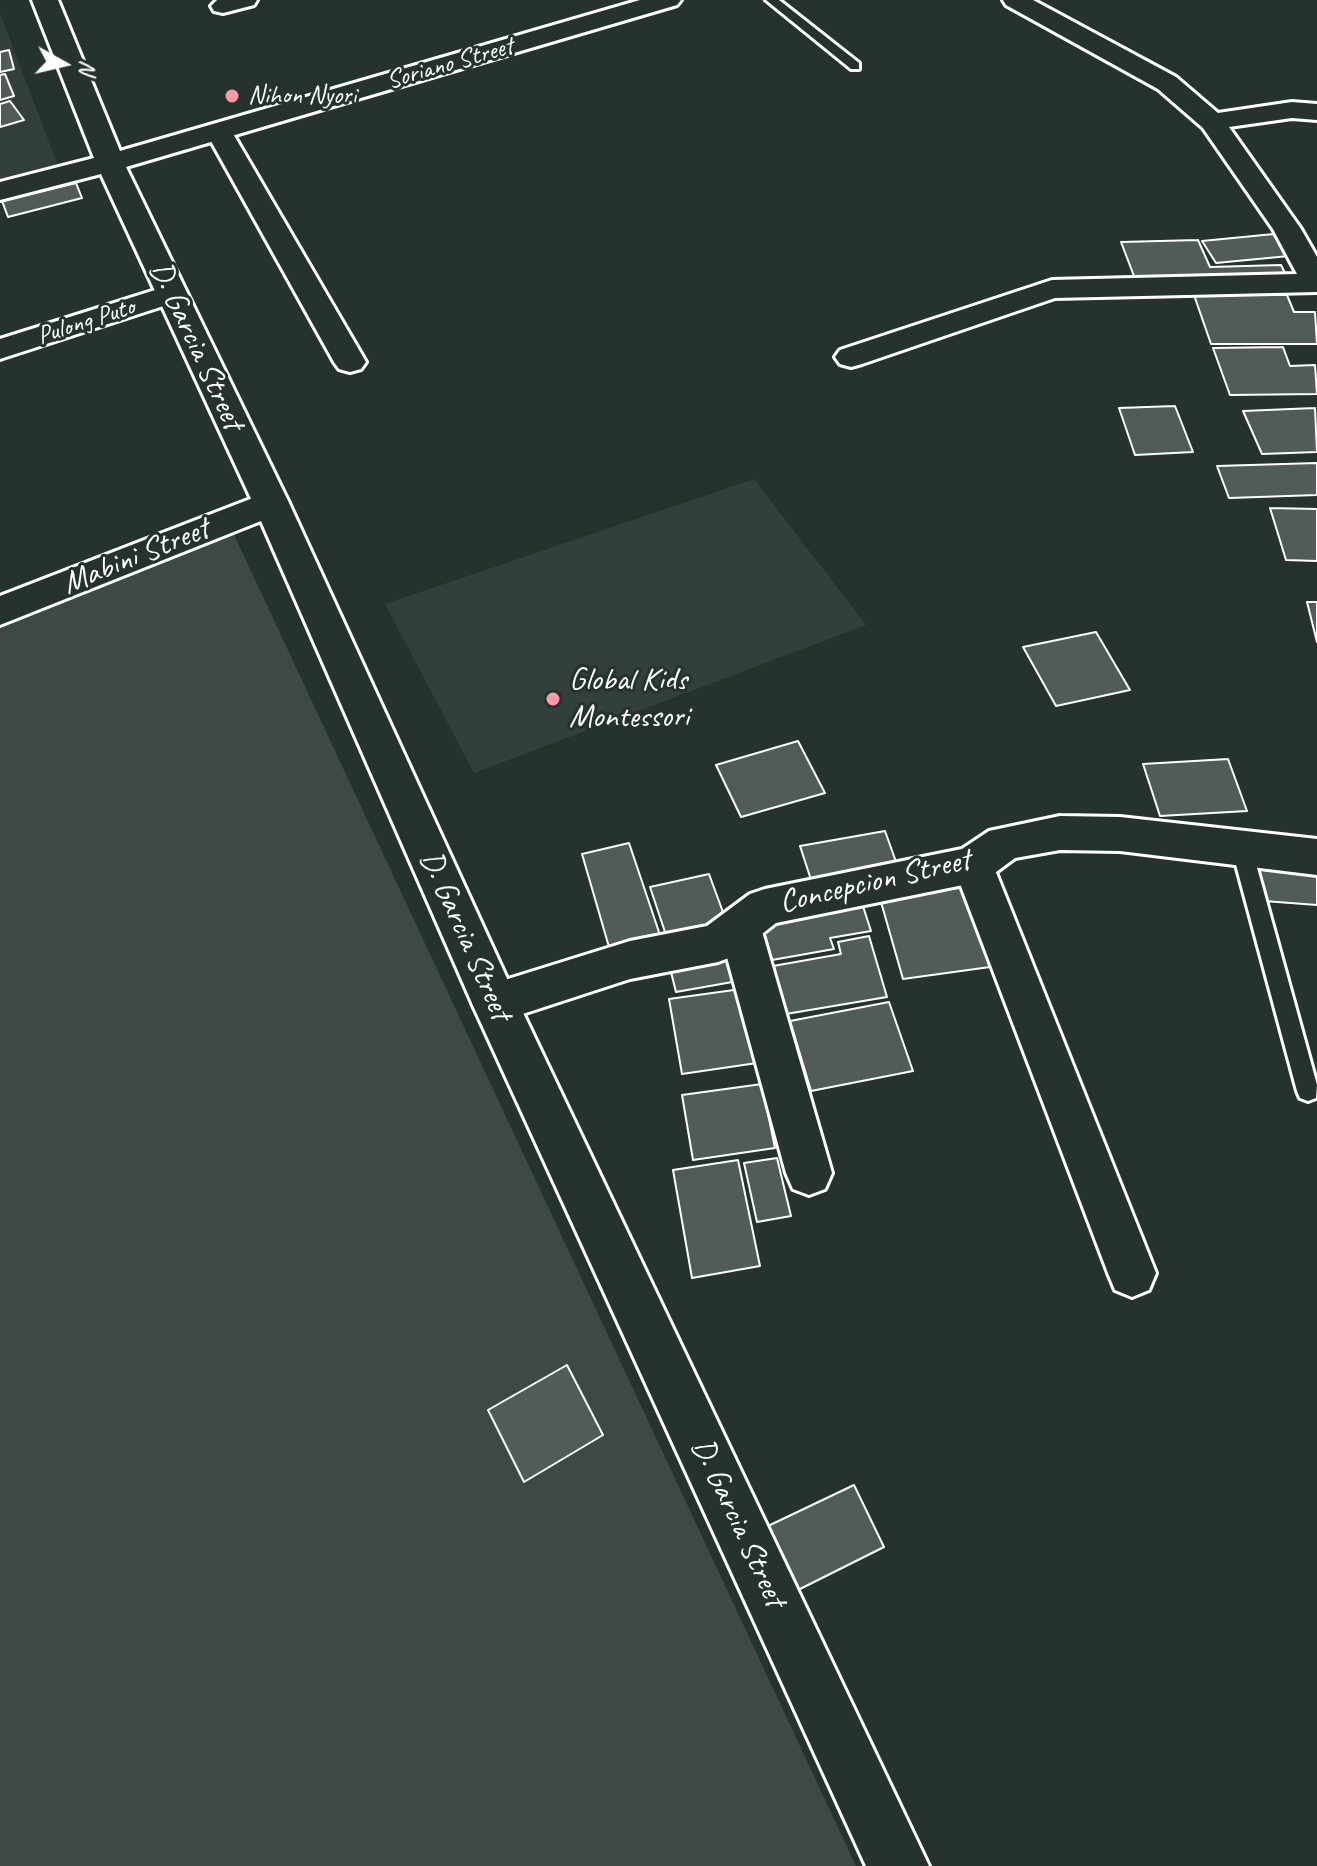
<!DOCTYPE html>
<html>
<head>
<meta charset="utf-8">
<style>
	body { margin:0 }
	#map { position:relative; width:1317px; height:1866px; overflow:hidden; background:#26332d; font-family:Caveat,sans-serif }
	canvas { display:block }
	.north { position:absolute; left:24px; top:24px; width:80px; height:80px; -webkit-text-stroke:6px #26332d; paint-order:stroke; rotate:98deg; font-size:22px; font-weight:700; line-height:32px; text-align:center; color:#fff }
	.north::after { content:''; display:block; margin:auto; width:28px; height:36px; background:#fff; clip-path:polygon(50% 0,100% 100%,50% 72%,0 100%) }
</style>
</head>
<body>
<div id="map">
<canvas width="1317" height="1866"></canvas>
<div class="north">N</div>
</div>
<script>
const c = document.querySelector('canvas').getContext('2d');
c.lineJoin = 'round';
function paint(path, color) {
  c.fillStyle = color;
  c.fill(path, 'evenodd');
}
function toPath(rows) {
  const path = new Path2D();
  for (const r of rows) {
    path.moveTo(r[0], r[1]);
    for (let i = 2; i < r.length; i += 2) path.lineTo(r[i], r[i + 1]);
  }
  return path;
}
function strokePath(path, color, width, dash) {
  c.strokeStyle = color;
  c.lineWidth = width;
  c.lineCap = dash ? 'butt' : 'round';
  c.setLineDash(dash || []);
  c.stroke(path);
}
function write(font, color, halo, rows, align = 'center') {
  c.font = font + ' Caveat,sans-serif';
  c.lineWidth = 6;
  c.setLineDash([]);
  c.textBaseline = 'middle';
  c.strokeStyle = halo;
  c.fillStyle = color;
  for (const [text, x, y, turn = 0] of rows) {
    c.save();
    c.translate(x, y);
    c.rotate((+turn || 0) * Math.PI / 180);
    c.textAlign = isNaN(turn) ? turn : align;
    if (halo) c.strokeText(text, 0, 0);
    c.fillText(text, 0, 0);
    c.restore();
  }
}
const built = toPath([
	[0,13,58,166,0,180],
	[754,479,866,625,474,773,385,604]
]);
const green = toPath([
	[229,524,856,1866,0,1866,0,625]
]);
const building = toPath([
	[9,50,14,69,0,72,0,52,9,50],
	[5,74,14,96,0,100,0,75,5,74],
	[10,101,24,120,0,127,0,104,10,101],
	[76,183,82,198,8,217,2,201,76,183],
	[1274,234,1289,256,1216,263,1202,241,1274,234],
	[1198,240,1210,267,1281,265,1288,279,1137,284,1121,242,1198,240],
	[1194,295,1287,295,1294,312,1315,312,1317,344,1211,344,1194,295],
	[1283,347,1290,366,1315,365,1317,394,1230,395,1213,348,1283,347],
	[1175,406,1193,452,1135,455,1119,408,1175,406],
	[1315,408,1317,452,1262,454,1243,411,1315,408],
	[1317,463,1317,495,1229,498,1217,466,1317,463],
	[1270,508,1317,509,1317,561,1286,560,1270,508],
	[1307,602,1317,602,1317,642,1307,602],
	[1096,632,1130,690,1056,706,1023,647,1096,632],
	[798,741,825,793,741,817,716,765,798,741],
	[1228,759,1247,811,1160,816,1143,764,1228,759],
	[885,831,900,873,814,889,800,846,885,831],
	[629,843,660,935,609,947,582,854,629,843],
	[1257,859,1317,867,1317,905,1264,901,1257,859],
	[709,874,727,923,667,938,650,887,709,874],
	[963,885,990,967,903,979,879,895,963,885],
	[861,900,871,931,830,938,834,949,772,960,760,917,861,900],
	[869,936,887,997,786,1014,773,966,841,954,838,942,869,936],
	[731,953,738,981,676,992,669,964,731,953],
	[741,989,757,1063,682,1074,669,999,741,989],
	[889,1002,913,1071,811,1091,790,1021,889,1002],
	[762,1084,775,1148,693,1160,682,1095,762,1084],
	[777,1158,791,1216,757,1222,744,1163,777,1158],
	[738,1160,760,1266,692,1278,673,1170,738,1160],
	[567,1365,603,1435,524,1482,488,1410,567,1365],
	[854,1485,884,1547,796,1591,768,1526,854,1485]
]);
const service = toPath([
	[766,0,779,0,859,63,859,69,851,69,766,0],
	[1241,838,1248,840,1251,846,1317,1085,1316,1098,1308,1101,1300,1098,1297,1091,1231,846,1234,840,1241,838]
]);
const minor = toPath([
	[217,0,257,0,254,5,223,13,214,11,211,6,217,0],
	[1003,0,1033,0,1176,77,1218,113,1292,102,1317,104,1317,120,1292,118,1229,127,1301,229,1317,257,1317,292,1055,298,862,364,851,367,840,364,835,357,840,350,1052,280,1297,274,1273,229,1203,128,1158,89,1006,5,1003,0],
	[219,124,229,126,232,132,366,362,361,369,350,372,339,369,334,362,206,132,209,126,219,124],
	[171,285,182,288,186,294,182,300,0,359,0,339,171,285],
	[973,848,987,853,993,865,1156,1273,1149,1290,1132,1297,1115,1290,1108,1273,953,865,959,853,973,848],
	[740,910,755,915,761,928,832,1173,825,1189,809,1195,793,1189,786,1173,719,928,725,915,740,910]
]);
const tertiary = toPath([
	[32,0,58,0,120,151,640,0,681,0,677,5,126,167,289,503,284,512,271,515,258,512,253,503,101,174,0,200,0,182,94,158,32,0],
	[1060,816,1120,817,1317,839,1317,875,1120,851,1060,850,1015,858,988,878,973,883,776,923,734,956,718,962,630,979,495,1023,479,1017,472,1003,479,989,495,983,630,941,707,926,750,894,765,889,962,849,989,831,1060,816]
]);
const secondary = toPath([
	[271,491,284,494,289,503,515,996,929,1866,866,1866,472,1003,261,521,0,625,0,596,271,491]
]);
const markers = [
	[232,96,8,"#ff9aa2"],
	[553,699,8,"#ff9aa2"]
];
const farStreetnames = [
	["Soriano Street",450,64,-16],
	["Pulong Puto",86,322,-18]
];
const farPoinames = [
	["Nihon Nyori",248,96]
];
const streetNames = [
	["D. Garcia Street",196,346,65],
	["Mabini Street",136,557,-22],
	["Concepcion Street",875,882,-13],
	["D. Garcia Street",465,936,66],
	["D. Garcia Street",738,1523,65]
];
const poiNames = [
	["Global Kids",569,681],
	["Montessori",569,718]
];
paint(built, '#333f3a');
paint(green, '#3e4944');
paint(building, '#515c57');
strokePath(building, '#fff', 2);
strokePath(service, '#fff', 6);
strokePath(minor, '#fff', 6);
strokePath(tertiary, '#fff', 6);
strokePath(secondary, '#fff', 6);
paint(service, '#26332d');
paint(minor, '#26332d');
paint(tertiary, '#26332d');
paint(secondary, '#26332d');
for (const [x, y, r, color] of markers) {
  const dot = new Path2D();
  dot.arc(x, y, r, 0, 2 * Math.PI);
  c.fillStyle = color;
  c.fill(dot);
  strokePath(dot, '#26332d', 3);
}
write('26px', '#fff', '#26332d', farStreetnames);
write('26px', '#fff', '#26332d', farPoinames, 'left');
write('32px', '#fff', '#26332d', streetNames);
write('32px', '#fff', '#26332d', poiNames, 'left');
</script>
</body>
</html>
